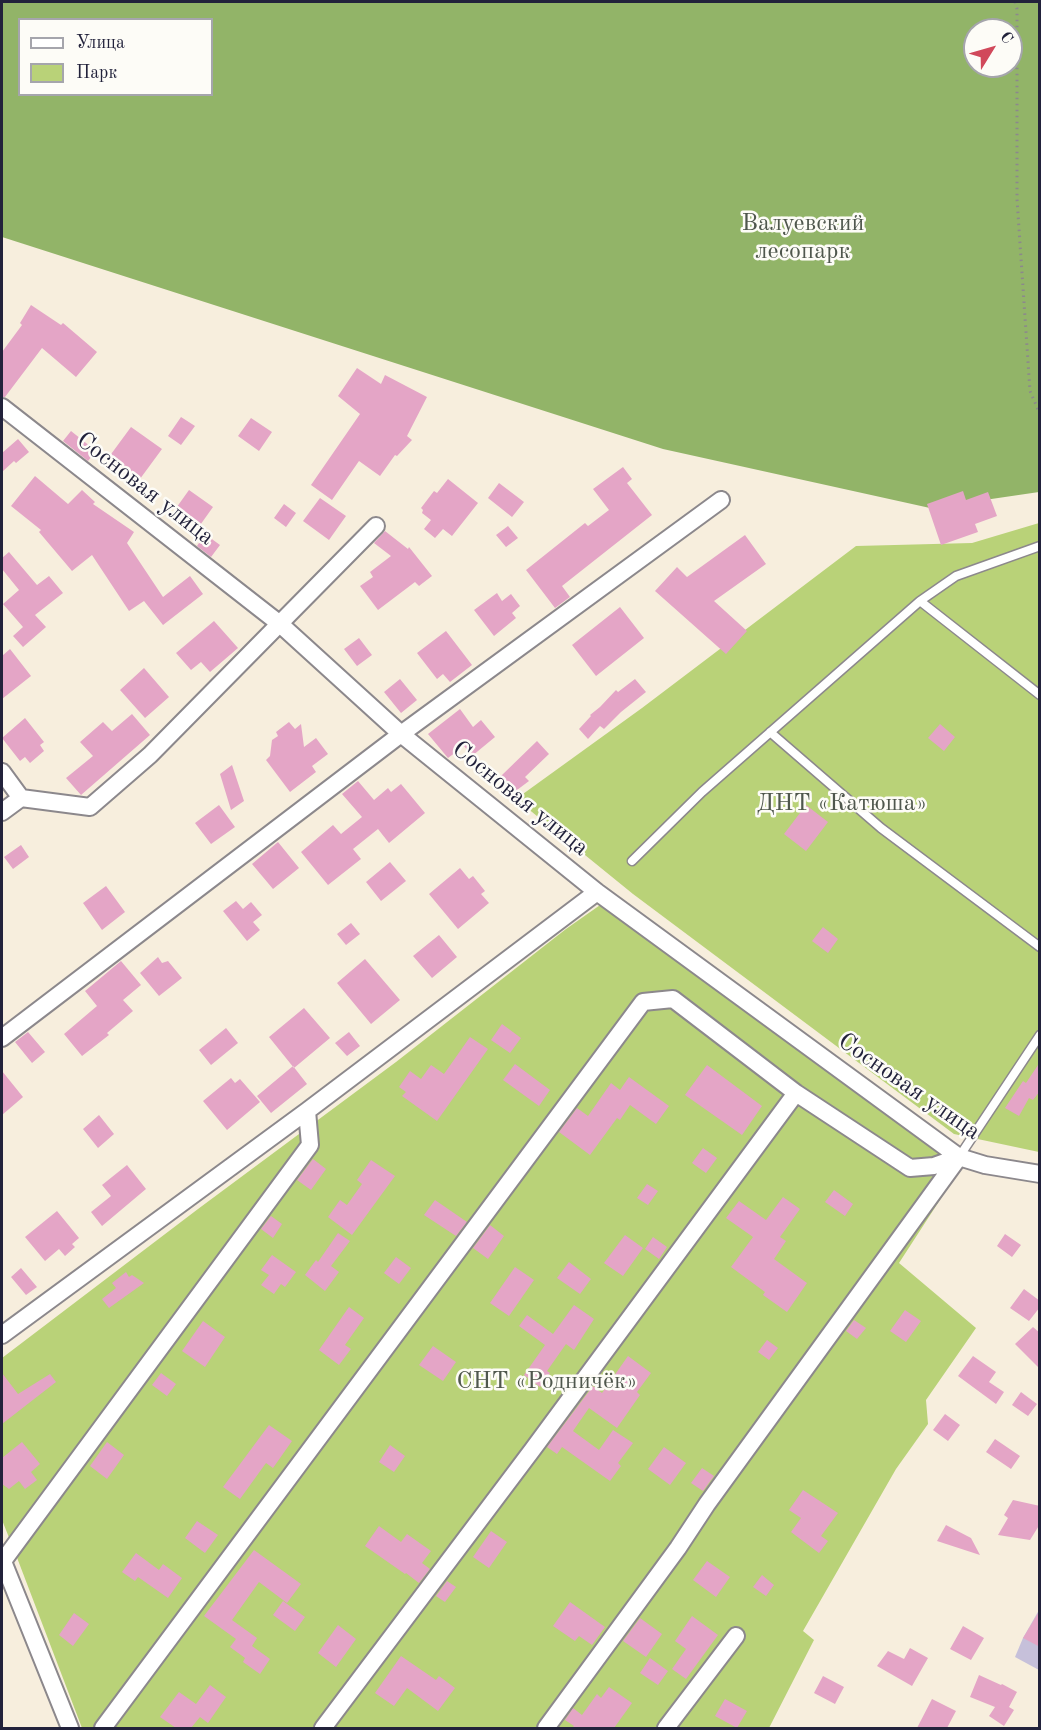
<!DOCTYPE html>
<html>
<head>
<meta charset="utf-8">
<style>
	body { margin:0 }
	#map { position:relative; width:1041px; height:1730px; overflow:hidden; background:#f7eedd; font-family:"Old Standard TT",serif }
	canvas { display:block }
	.frame { position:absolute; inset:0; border:3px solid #22223b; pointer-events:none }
	.legend { position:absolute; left:18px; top:18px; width:195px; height:78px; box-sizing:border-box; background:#fdfcf7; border:2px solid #a5a5ac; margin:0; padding:8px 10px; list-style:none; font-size:18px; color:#22223b }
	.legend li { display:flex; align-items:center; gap:12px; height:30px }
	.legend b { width:30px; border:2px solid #a5a5ac }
	.north { position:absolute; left:963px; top:18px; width:60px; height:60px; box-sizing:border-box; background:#fdfcf7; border:2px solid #a5a5ac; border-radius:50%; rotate:53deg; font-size:16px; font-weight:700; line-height:24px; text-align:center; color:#22223b }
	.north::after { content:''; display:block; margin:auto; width:21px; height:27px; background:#d1495b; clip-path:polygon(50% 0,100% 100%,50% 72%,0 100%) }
</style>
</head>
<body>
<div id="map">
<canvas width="1041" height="1730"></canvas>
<div class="frame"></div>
<ul class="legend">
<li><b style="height:8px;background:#fff"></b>Улица</li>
<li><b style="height:16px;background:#b9d278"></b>Парк</li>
</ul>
<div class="north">С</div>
</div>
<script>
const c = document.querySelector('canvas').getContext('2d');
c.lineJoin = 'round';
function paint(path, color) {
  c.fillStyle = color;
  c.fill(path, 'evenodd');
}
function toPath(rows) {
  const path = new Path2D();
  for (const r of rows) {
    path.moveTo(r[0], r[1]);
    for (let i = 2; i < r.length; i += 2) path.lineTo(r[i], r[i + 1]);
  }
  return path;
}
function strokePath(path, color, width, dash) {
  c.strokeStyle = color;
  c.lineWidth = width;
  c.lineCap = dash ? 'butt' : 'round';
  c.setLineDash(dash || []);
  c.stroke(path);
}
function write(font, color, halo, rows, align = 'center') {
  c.font = font + ' "Old Standard TT",serif';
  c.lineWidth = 5;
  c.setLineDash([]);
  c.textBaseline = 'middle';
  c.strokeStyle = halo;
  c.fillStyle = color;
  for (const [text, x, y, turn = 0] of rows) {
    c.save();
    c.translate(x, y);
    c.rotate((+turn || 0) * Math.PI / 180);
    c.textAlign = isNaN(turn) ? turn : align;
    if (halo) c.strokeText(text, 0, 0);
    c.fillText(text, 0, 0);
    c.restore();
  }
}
const industrial = toPath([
	[1039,1610,1039,1670,1015,1657,1023,1638]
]);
const green = toPath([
	[1039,523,1039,1152,954,1134,633,894,516,799,642,708,856,546,972,543],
	[603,903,941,1152,960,1169,899,1263,976,1328,926,1400,928,1424,896,1469,803,1631,814,1640,769,1728,82,1728,16,1555,2,1520,2,1358,198,1209,396,1062,566,929]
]);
const forest = toPath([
	[2,2,1039,2,1039,492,930,508,663,449,2,237],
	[20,20,212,20,212,94,20,94],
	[975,30,1011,30,1011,66,975,66]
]);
const building = toPath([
	[31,305,61,325,63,323,97,352,76,377,42,348,5,397,2,397,2,352,22,325,20,323],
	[357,368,381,384,385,375,427,397,407,436,412,440,397,456,395,455,380,476,359,461,332,500,311,485,360,414,338,396],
	[181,417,195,426,181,445,168,436],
	[251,418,272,432,259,451,238,436],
	[131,427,162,449,137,483,106,461],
	[71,431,96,451,88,461,63,441],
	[18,439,29,452,16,463,14,461,2,472,2,453],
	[623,467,632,479,627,483,652,515,562,586,570,597,555,608,526,570,585,523,588,526,609,510,593,489],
	[35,476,68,504,82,490,95,502,93,504,134,532,127,543,163,597,190,576,203,594,163,625,144,601,129,611,92,555,72,571,39,532,41,530,11,506],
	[448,479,478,503,452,536,443,529,435,538,424,529,431,520,422,513,423,510,421,508,434,491,437,493],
	[499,483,524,502,512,517,488,498],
	[189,490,213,507,193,535,169,518],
	[963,491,966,500,988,492,997,516,975,524,978,532,941,545,927,504],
	[320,498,346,516,329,540,303,521],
	[284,504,296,513,286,527,274,518],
	[508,526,518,538,506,547,496,535],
	[385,531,408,549,409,547,432,576,419,586,415,582,378,610,360,586,373,577,370,572,391,556,374,543],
	[205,534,220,545,211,557,197,546],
	[745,535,766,564,714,601,747,631,726,654,655,591,677,567,687,577],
	[9,552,37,585,49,576,63,593,35,615,46,627,23,647,13,636,23,627,3,604,19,590,2,569,2,558],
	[497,593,502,601,511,594,520,606,512,613,516,618,494,636,474,610],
	[620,607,644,638,596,676,572,645],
	[214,621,238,648,210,672,201,662,191,670,176,653],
	[446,631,472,665,450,682,443,674,437,679,417,653],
	[359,638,372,655,357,666,344,649],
	[10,649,31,676,2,699,2,656],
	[144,668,169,697,145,718,120,690],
	[400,679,417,700,401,713,384,692],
	[635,679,646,692,621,712,604,729,600,726,588,739,579,729,591,716,590,715,600,707,616,690,618,692],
	[460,709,473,727,481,720,495,737,472,756,464,746,448,758,428,734],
	[132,714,150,735,81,795,66,778,93,756,80,742,103,722,112,731],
	[25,718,44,742,40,745,44,751,30,763,25,757,20,761,2,738],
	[289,722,295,729,301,724,304,747,316,738,328,754,312,766,316,772,290,792,266,760,270,756,272,740,278,736,276,732],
	[940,724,955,737,944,751,928,738],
	[537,741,549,754,525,777,529,781,513,793,501,776],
	[232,765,244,801,231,810,220,774],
	[358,781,374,800,388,788,391,792,401,784,425,813,389,843,378,829,353,849,361,859,328,885,301,852,333,825,341,834,362,817,342,794],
	[219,805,235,827,211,844,195,823],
	[806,805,828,822,806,851,784,834],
	[278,842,299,868,273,889,252,864],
	[21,845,29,857,13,869,4,857],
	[390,862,406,881,381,901,366,882],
	[460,868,469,879,473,876,485,891,481,894,489,903,458,929,429,894],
	[106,886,125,912,102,930,83,903],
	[236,901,243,909,251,902,262,915,253,922,260,930,247,941,223,911],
	[351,923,360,934,346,945,337,934],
	[823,927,838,939,828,953,812,941],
	[439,935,457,957,432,978,413,956],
	[158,957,162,963,168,961,182,978,159,996,140,973],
	[365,959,400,1000,371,1024,337,983],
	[121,961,141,985,123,1000,133,1011,107,1033,109,1035,82,1056,64,1034,97,1006,85,991],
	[304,1008,330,1038,294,1068,269,1037],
	[502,1024,521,1038,510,1053,491,1040],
	[226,1028,238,1043,211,1065,199,1050],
	[28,1032,45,1052,32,1063,15,1042],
	[349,1032,360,1046,347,1056,335,1043],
	[470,1037,488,1049,437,1121,402,1096,406,1092,399,1087,410,1071,421,1079,431,1065,444,1074],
	[1040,1062,1040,1091,1033,1100,1029,1098,1019,1116,1005,1108,1023,1081,1026,1083],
	[515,1064,550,1090,539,1106,503,1080],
	[707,1065,762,1106,742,1135,685,1095],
	[293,1066,307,1084,271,1113,257,1096],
	[2,1071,23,1097,2,1115],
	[629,1077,669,1106,656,1124,630,1105,620,1120,617,1118,590,1155,559,1132,577,1108,588,1116,611,1083,620,1090],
	[231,1078,235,1083,240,1079,260,1102,227,1130,203,1101],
	[99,1115,114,1134,98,1148,83,1129],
	[703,1148,717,1158,706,1173,692,1163],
	[313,1159,326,1169,311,1190,297,1180],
	[371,1160,395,1176,352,1235,328,1217,340,1200,347,1205,362,1184,357,1180],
	[127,1165,146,1189,102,1226,91,1212,111,1196,102,1185],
	[647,1184,658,1191,648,1205,637,1198],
	[834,1190,853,1204,845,1216,825,1202],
	[783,1197,800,1209,780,1237,786,1241,774,1259,807,1283,787,1312,763,1295,765,1292,731,1267,753,1237,726,1218,739,1201,766,1220],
	[435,1200,467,1222,456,1236,424,1215],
	[57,1211,79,1238,72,1244,75,1247,65,1256,59,1249,45,1261,25,1237],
	[271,1216,282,1224,273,1238,261,1229],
	[490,1225,504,1236,488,1259,473,1248],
	[338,1233,350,1241,331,1266,339,1272,325,1291,305,1275,316,1260,318,1262],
	[1005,1234,1021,1245,1012,1257,997,1246],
	[625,1235,643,1248,623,1276,604,1263],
	[653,1237,667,1247,659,1259,645,1249],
	[272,1255,296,1272,285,1287,281,1284,274,1294,261,1285,269,1275,261,1270],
	[396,1257,411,1268,399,1284,384,1273],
	[569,1262,591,1279,580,1294,557,1278],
	[515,1267,534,1280,509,1316,490,1303],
	[21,1268,37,1287,26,1295,11,1277],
	[126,1272,129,1277,132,1275,144,1283,109,1308,102,1299,116,1288,112,1283],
	[1024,1289,1040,1301,1040,1307,1029,1321,1010,1308],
	[574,1305,594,1319,574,1350,566,1344,547,1371,550,1373,540,1387,524,1375,545,1345,519,1326,527,1315,553,1334],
	[349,1307,364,1318,345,1345,351,1349,339,1365,319,1350],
	[905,1310,921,1321,906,1342,890,1331],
	[854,1320,866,1328,857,1339,846,1331],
	[203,1321,225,1337,205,1367,182,1351],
	[1033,1327,1040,1333,1040,1369,1015,1344],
	[767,1340,778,1348,769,1360,758,1352],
	[433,1346,456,1362,443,1381,419,1365],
	[628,1356,651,1373,637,1392,640,1395,617,1428,589,1408,573,1431,599,1450,613,1430,633,1443,618,1463,621,1466,610,1481,562,1447,557,1454,547,1447,593,1386,602,1393],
	[973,1356,996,1372,989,1382,1004,1392,996,1404,958,1376],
	[2,1373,18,1394,50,1374,56,1382,2,1424],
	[161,1373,176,1384,167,1396,152,1385],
	[1021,1392,1037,1404,1028,1416,1012,1405],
	[945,1414,960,1425,948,1441,933,1430],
	[269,1425,292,1441,273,1468,266,1463,240,1499,223,1487],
	[995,1439,1020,1456,1011,1469,986,1452],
	[22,1442,40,1464,31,1472,37,1480,25,1489,19,1481,9,1489,2,1484,2,1458],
	[107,1442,124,1455,107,1479,90,1466],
	[390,1445,405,1456,394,1472,379,1462],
	[664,1447,686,1463,670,1485,648,1469],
	[702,1468,714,1476,703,1491,691,1483],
	[803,1490,838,1513,821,1536,828,1541,819,1553,791,1532,801,1518,789,1510],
	[1013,1500,1040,1506,1040,1524,1030,1540,998,1535,1008,1518,1004,1515],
	[197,1521,218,1535,205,1553,185,1538],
	[946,1525,971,1538,980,1555,937,1541],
	[379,1526,401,1542,407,1534,431,1551,422,1563,430,1569,419,1583,406,1573,405,1574,365,1546],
	[491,1531,507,1542,489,1568,473,1557],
	[254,1550,301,1584,287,1603,259,1582,232,1620,257,1638,252,1646,270,1659,260,1674,243,1662,245,1658,230,1647,236,1639,204,1616],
	[136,1553,159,1570,163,1564,182,1578,168,1598,138,1577,135,1581,122,1572],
	[707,1561,730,1577,716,1597,693,1580],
	[762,1575,774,1585,766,1596,753,1587],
	[447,1581,456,1587,445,1602,436,1596],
	[283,1601,305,1617,295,1631,273,1615],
	[570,1602,605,1627,592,1645,579,1636,575,1641,553,1626],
	[1040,1610,1040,1647,1023,1638],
	[74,1613,89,1624,73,1646,59,1635],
	[692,1616,718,1635,686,1679,672,1669,686,1649,675,1641],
	[640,1618,662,1634,646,1657,623,1641],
	[338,1625,356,1639,336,1667,318,1653],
	[963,1626,984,1638,971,1660,950,1649],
	[910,1648,928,1658,912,1686,877,1666,888,1651,904,1659],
	[401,1656,436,1680,439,1676,455,1688,438,1711,407,1688,394,1706,375,1693],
	[650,1658,668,1671,658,1685,640,1673],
	[979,1675,1001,1685,1002,1684,1017,1692,1009,1707,1014,1710,1004,1726,989,1716,995,1707,970,1697],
	[823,1676,844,1687,835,1704,814,1693],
	[210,1685,226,1697,208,1723,200,1717,191,1728,176,1728,160,1717,179,1692,196,1704],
	[609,1687,632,1703,614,1728,572,1728,574,1726,565,1720,573,1708,582,1715,597,1694,601,1698],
	[725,1699,747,1711,737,1728,715,1716],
	[932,1699,956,1711,947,1728,917,1728]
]);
const path = toPath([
	[1015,2,1017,9,1017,199,1030,391,1040,414]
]);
const lane = toPath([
	[920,601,1040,695],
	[770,732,881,828,1040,947],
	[632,861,702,792,920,601,956,576,1040,546],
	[959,1157,1040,1035]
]);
const street = toPath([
	[2,407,280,624,401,734,597,892,959,1157,985,1165,1040,1174],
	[2,772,21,798],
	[2,812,21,798,90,807,150,755,376,526],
	[2,1038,401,734,721,500],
	[2,1335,307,1111,597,892],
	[2,1559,70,1728],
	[3,1561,310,1145,307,1111],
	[103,1728,643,1002,673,999,796,1093,910,1168,934,1166,959,1157],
	[323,1728,533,1449,796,1093],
	[546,1728,678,1548,707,1504,959,1157],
	[666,1728,736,1636]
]);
const parkNames = [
	["Валуевский",803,224],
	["лесопарк",803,252],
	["ДНТ «Катюша»",842,804],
	["СНТ «Родничёк»",547,1382]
];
const streetNames = [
	["Сосновая улица",145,489,38],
	["Сосновая улица",520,799,39],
	["Сосновая улица",909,1087,35]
];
paint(industrial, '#c6c0da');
paint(green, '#b9d278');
paint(forest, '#92b468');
paint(building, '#e4a5c6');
strokePath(lane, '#8c888c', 11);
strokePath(street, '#8c888c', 20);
strokePath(path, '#8c888c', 3, [1.5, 4.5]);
strokePath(lane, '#fff', 8);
strokePath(street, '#fff', 16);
write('24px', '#4f574d', '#fdfcf7', parkNames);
write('24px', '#22223b', '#fdfcf7', streetNames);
</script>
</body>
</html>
